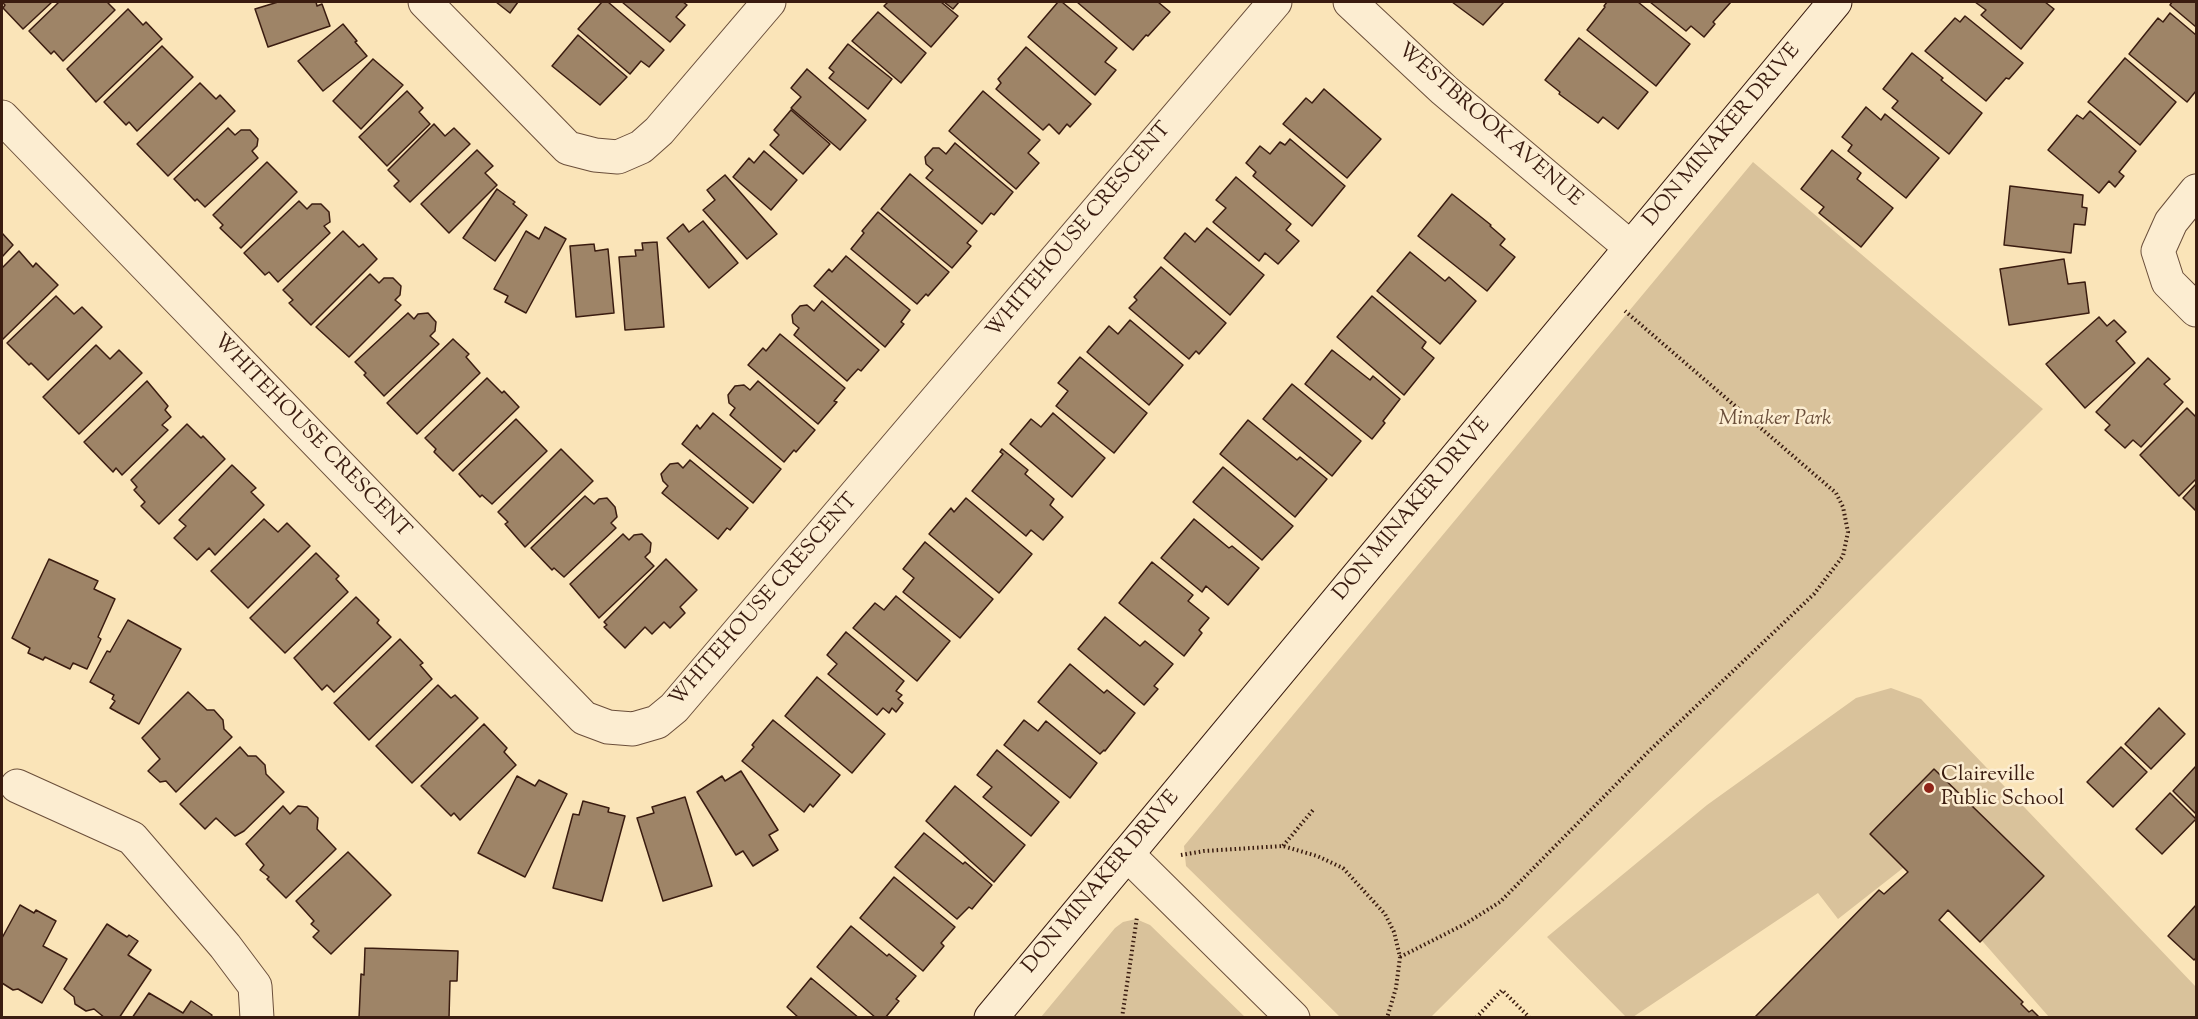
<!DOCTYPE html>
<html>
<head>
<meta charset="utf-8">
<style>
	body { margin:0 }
	#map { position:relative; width:2198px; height:1019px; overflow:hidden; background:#fae4b8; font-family:"Sorts Mill Goudy",serif }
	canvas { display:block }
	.frame { position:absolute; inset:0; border:3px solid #3a1c10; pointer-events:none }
</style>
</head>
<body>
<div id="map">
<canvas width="2198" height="1019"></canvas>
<div class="frame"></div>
</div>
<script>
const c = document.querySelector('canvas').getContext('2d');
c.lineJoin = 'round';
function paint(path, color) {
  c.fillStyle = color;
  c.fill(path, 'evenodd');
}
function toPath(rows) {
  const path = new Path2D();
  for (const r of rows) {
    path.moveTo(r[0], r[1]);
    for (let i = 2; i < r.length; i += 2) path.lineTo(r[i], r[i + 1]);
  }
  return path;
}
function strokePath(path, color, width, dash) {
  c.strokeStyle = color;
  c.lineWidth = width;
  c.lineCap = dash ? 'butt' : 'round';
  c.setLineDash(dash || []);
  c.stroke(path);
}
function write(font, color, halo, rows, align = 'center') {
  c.font = font + ' "Sorts Mill Goudy",serif';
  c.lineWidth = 5;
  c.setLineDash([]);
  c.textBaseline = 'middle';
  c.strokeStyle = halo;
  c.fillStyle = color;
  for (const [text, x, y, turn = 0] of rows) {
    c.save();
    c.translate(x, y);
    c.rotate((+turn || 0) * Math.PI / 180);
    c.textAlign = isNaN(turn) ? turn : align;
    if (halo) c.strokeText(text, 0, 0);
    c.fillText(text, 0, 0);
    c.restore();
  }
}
const green = toPath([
	[1753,162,2043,409,1431,1017,1340,1017,1186,866,1184,846],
	[1891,688,1921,699,2196,987,2196,1017,2049,1017,1912,861,1838,919,1818,893,1633,1017,1626,1017,1547,937,1707,805,1856,698],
	[1136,919,1150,925,1245,1017,1041,1017,1115,928,1123,922]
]);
const building = toPath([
	[2,2,52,2,23,29,3,8,5,5,2,2],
	[59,2,110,2,108,3,115,10,63,61,54,51,51,54,29,31,59,2],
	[278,2,316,2,317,6,322,4,330,26,268,47,255,9,278,2],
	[496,2,518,2,510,13,496,2],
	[602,2,608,2,664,50,649,67,641,61,630,74,578,29,602,2],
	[622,2,683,2,687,5,676,17,685,25,670,42,622,2],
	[888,2,941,2,958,16,931,47,884,6,888,2],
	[944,2,959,2,953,9,944,2],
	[1058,2,1062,2,1117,48,1105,62,1116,70,1095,95,1028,37,1058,2],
	[1077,2,1158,2,1170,12,1148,36,1146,35,1133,50,1077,2],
	[1452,2,1504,2,1483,25,1452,2],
	[1607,2,1638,2,1690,44,1656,86,1587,30,1605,7,1604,6,1607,2],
	[1650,2,1731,2,1713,22,1715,24,1704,37,1691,26,1686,31,1650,2],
	[1975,2,2045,2,2054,9,2021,49,1981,15,1986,10,1975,2],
	[2172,2,2196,2,2196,27,2170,5,2172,2],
	[128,9,143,25,146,22,162,39,96,102,67,69,128,9],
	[878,12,926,53,901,83,852,41,878,12],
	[2170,13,2196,35,2196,91,2187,102,2129,54,2158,18,2163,22,2170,13],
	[1965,16,2023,63,2009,79,2006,78,1986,101,1925,51,1955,18,1960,22,1965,16],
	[343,24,357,41,355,42,367,56,323,91,298,61,343,24],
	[578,35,627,77,600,105,552,66,578,35],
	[1579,38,1648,92,1618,129,1603,117,1598,123,1559,94,1560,92,1545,80,1579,38],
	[848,44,892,79,868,109,829,78,834,72,829,68,848,44],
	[162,46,193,77,137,131,129,122,126,125,104,102,162,46],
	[1026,47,1091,104,1070,127,1067,124,1059,134,1049,124,1043,130,996,89,1001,83,998,79,1026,47],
	[1912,53,1943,78,1941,80,1982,113,1949,154,1892,108,1898,101,1883,89,1912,53],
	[2125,58,2176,102,2140,145,2088,102,2125,58],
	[373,59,403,85,361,129,333,101,373,59],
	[807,69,866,120,840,150,791,108,801,97,791,88,807,69],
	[200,83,216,99,220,95,235,111,168,176,137,144,200,83],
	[1324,89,1381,139,1347,178,1283,124,1306,98,1312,103,1324,89],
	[407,91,423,108,419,112,430,124,387,166,359,137,407,91],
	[983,91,1040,140,1028,153,1039,163,1016,189,949,131,983,91],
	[1866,107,1881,120,1885,114,1939,158,1906,198,1848,151,1852,145,1842,137,1866,107],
	[791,110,830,144,803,174,770,145,779,135,774,130,791,110],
	[2090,111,2136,151,2119,172,2124,176,2115,187,2109,181,2099,193,2048,150,2077,115,2083,119,2090,111],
	[434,124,445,136,454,128,470,144,410,202,394,186,399,181,388,170,434,124],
	[228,128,235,135,241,130,250,130,258,139,257,146,252,151,258,158,205,207,197,199,195,201,174,179,228,128],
	[1290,139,1345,186,1312,226,1253,176,1256,172,1246,163,1260,146,1270,154,1280,142,1285,145,1290,139],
	[955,143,1013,192,994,215,991,213,982,224,926,178,933,170,926,164,925,157,933,148,939,148,946,154,955,143],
	[477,150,493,166,485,173,497,185,449,233,421,204,477,150],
	[1832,150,1861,173,1857,179,1893,208,1861,247,1819,213,1824,207,1801,189,1832,150],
	[764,151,797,180,771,210,733,177,749,158,754,163,764,151],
	[267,162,297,192,241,248,220,228,223,225,213,215,267,162],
	[910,174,977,231,967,243,971,246,952,268,881,209,910,174],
	[725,175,777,234,747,259,703,210,715,200,707,190,725,175],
	[1236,177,1291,224,1286,230,1299,241,1278,264,1265,253,1259,261,1213,222,1226,208,1216,200,1236,177],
	[2010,186,2083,195,2082,207,2087,208,2085,225,2074,224,2071,253,2004,245,2010,186],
	[497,189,515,202,513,204,527,215,495,261,463,238,497,189],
	[1452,194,1491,225,1490,226,1505,239,1500,245,1515,257,1487,291,1418,236,1452,194],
	[299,201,307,209,312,204,321,204,329,212,330,222,324,226,330,233,278,282,269,272,265,275,244,253,299,201],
	[878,212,949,272,928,296,926,294,917,304,851,249,864,233,862,231,878,212],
	[703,221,738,263,709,288,667,238,683,224,689,232,703,221],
	[545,227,566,239,526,313,505,302,508,296,494,289,526,231,539,239,545,227],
	[1207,228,1264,275,1230,315,1164,258,1185,233,1195,242,1207,228],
	[343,231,359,247,363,244,377,259,311,325,289,303,293,300,283,290,343,231],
	[2,233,13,245,2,257,2,233],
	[657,242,664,327,625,330,619,257,636,256,635,250,643,250,642,243,657,242],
	[594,244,595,251,608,249,614,313,576,317,570,246,594,244],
	[19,251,33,267,36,263,58,285,2,340,2,268,19,251],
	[1410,252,1445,281,1449,277,1476,301,1440,344,1377,291,1410,252],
	[846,256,910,310,901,322,904,324,885,347,814,286,829,269,832,272,846,256],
	[2064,259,2068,284,2085,282,2089,313,2009,325,2000,269,2064,259],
	[1161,267,1226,323,1199,354,1196,351,1189,359,1129,308,1137,300,1134,297,1161,267],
	[370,274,379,283,384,278,393,278,401,286,400,295,395,300,401,305,349,357,316,327,370,274],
	[56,296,74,314,82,307,102,327,48,380,31,363,29,365,7,343,56,296],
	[1372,296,1426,342,1422,348,1434,358,1404,395,1337,337,1372,296],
	[822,301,879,350,861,371,858,369,847,381,794,335,799,328,793,323,792,315,800,306,807,305,814,311,822,301],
	[408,313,414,319,418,314,428,313,436,322,435,331,430,336,439,344,384,396,364,375,366,373,355,362,408,313],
	[2099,317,2107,326,2114,320,2126,332,2116,341,2135,363,2085,408,2046,364,2099,317],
	[1130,320,1183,365,1149,405,1087,352,1109,326,1118,334,1130,320],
	[780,334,845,388,834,401,837,402,818,424,748,365,763,348,766,351,780,334],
	[453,339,469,354,466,357,480,373,417,434,387,403,453,339],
	[96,345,110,359,119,350,142,373,79,434,43,397,96,345],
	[1332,350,1370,380,1373,376,1400,399,1383,421,1385,423,1372,439,1305,384,1332,350],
	[1080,357,1147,413,1114,453,1056,406,1068,391,1058,383,1080,357],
	[2148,358,2170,379,2164,384,2183,402,2141,447,2133,440,2125,448,2105,430,2110,425,2096,412,2148,358],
	[487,378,502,393,504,391,519,407,453,471,434,452,436,449,425,438,487,378],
	[147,381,168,406,165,410,171,417,162,425,168,430,122,475,116,468,113,472,84,442,147,381],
	[758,381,815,430,796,452,794,450,784,462,730,415,735,408,729,403,728,395,735,386,744,385,750,390,758,381],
	[1292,384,1361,441,1332,476,1263,419,1292,384],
	[2187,408,2196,417,2196,479,2179,496,2140,455,2187,408],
	[713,413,781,469,753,503,682,444,697,425,700,429,713,413],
	[1053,413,1105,458,1072,497,1010,444,1031,419,1041,427,1053,413],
	[516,419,547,451,492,504,482,495,480,497,459,474,516,419],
	[1248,420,1297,460,1300,457,1327,479,1295,517,1220,454,1248,420],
	[187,424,201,438,203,436,225,459,159,524,141,506,145,502,134,490,137,487,131,480,187,424],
	[561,449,593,481,525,547,505,524,508,522,498,512,561,449],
	[1002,449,1028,470,1025,474,1054,499,1050,505,1063,517,1043,540,1031,530,1026,536,972,491,1003,454,1000,452,1002,449],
	[690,460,748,508,730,530,727,528,718,539,662,493,668,486,663,481,661,474,670,464,678,463,683,468,690,460],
	[232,465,256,488,251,492,264,505,215,555,209,548,197,560,174,538,186,526,179,520,232,465],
	[1223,467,1293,526,1262,560,1193,502,1223,467],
	[2196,484,2196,511,2183,498,2196,484],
	[585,496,594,504,599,499,607,498,615,507,617,517,611,523,616,528,564,577,554,568,552,570,531,548,585,496],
	[966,498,1032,554,999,593,929,534,951,508,954,512,966,498],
	[264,519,278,532,287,523,310,546,248,608,211,571,264,519],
	[1194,519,1229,548,1232,546,1259,568,1228,605,1206,586,1202,592,1161,558,1194,519],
	[623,534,629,540,634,535,642,534,651,543,650,552,645,557,654,566,599,618,570,584,623,534],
	[925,542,993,599,960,638,903,592,914,578,903,569,925,542],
	[316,553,339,576,336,579,348,592,285,653,250,618,316,553],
	[49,559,98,581,94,589,115,599,98,637,101,639,87,669,73,663,70,669,45,657,43,660,28,653,30,648,12,638,49,559],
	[666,559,697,590,680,607,685,613,670,628,664,622,652,634,645,627,625,648,604,627,607,625,604,622,666,559],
	[1152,562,1193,595,1188,601,1209,618,1199,630,1202,633,1184,656,1119,603,1152,562],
	[896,596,950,641,917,681,853,628,875,603,884,610,896,596],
	[356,597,379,620,377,623,391,637,334,692,327,685,322,690,294,658,356,597],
	[1105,617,1140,646,1145,641,1173,664,1154,686,1158,689,1144,705,1078,649,1105,617],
	[128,620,181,649,139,724,110,708,115,701,112,699,114,695,90,682,107,651,110,652,128,620],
	[846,632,904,681,896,691,902,695,898,699,903,703,896,712,892,708,889,713,883,708,877,715,828,674,837,664,827,655,846,632],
	[400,639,423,663,420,665,432,679,369,740,334,703,400,639],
	[1070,664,1104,693,1107,690,1135,713,1105,751,1104,750,1100,754,1038,702,1070,664],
	[817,677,885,734,852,773,785,716,817,677],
	[438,685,451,698,455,695,478,718,412,783,376,746,438,685],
	[188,692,207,710,214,710,223,720,224,729,232,737,176,792,166,781,160,782,148,771,160,759,142,738,188,692],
	[2159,708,2185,734,2151,769,2125,744,2159,708],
	[773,720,840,775,813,807,810,804,804,812,742,761,754,747,752,745,773,720],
	[1024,720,1038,731,1046,721,1097,763,1070,798,1004,745,1024,720],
	[484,724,507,748,504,752,516,765,460,820,454,813,451,816,421,786,484,724],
	[240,747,248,756,256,756,265,765,266,774,284,792,244,831,235,836,216,818,205,829,180,804,240,747],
	[2121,747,2147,772,2113,807,2087,782,2121,747],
	[997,750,1059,802,1031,836,983,797,992,787,977,775,997,750],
	[2196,766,2196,814,2173,791,2196,766],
	[1934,769,2044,876,1980,942,1948,910,1939,920,2023,1002,2021,1004,2029,1012,2032,1010,2040,1018,1754,1018,1879,890,1884,894,1908,872,1870,834,1934,769],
	[741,771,778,830,769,835,778,850,753,866,743,851,736,855,697,792,722,776,725,781,741,771],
	[517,776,535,786,539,780,567,794,525,877,478,853,517,776],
	[955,786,1025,845,994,882,926,821,955,786],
	[2170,793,2196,819,2162,854,2136,829,2170,793],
	[685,797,712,886,663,901,637,818,654,813,652,807,685,797],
	[583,801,609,808,608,812,625,816,602,901,553,888,573,814,579,815,583,801],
	[283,806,290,814,298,806,307,807,318,818,317,829,336,849,286,898,267,879,269,877,260,870,264,865,246,844,283,806],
	[924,833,963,864,965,862,992,885,972,909,969,907,957,919,895,867,924,833],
	[348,852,391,895,331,954,313,937,319,931,311,924,314,921,296,901,348,852],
	[894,877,955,927,941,943,944,946,923,971,860,918,894,877],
	[20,905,34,913,36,910,56,921,43,946,67,959,42,1003,18,989,13,990,2,983,2,938,20,905],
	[2196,905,2196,958,2194,960,2168,936,2196,905],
	[107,924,127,937,129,935,138,941,128,955,151,970,119,1018,105,1018,94,1009,86,1011,75,1004,74,997,64,989,107,924],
	[851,926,887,956,889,954,916,976,896,999,899,1001,885,1018,876,1018,817,967,851,926],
	[365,948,458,951,457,981,450,981,449,1018,359,1018,361,974,364,975,365,948],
	[811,978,859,1018,799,1018,787,1007,811,978],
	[149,993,183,1013,191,1001,212,1015,210,1018,132,1018,149,993]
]);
const path = toPath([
	[1283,846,1313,810],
	[1181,855,1204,851,1283,846,1317,856,1343,868,1385,914,1394,932,1400,957,1396,988,1387,1018],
	[1400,957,1465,924,1500,902,1648,752,1814,594,1843,556,1848,532,1843,507,1836,493,1625,311],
	[1122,1018,1137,917],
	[1476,1018,1502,990,1530,1018]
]);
const street = toPath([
	[425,2,568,148,595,155,618,157,641,147,659,131,769,2],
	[1350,2,1444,90,1630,247],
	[2,117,584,718,608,727,633,729,657,722,674,708,1275,2],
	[2196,191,2171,222,2158,251,2168,282,2196,310],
	[17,786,132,838,225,946,255,986,257,1018],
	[1127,854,1293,1018]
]);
const secondary = toPath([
	[991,1018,1835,2]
]);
const markers = [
	[1929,788,6,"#8f2418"]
];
const streetNames = [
	["WESTBROOK AVENUE",1489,126,41],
	["DON MINAKER DRIVE",1723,136,-50],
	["WHITEHOUSE CRESCENT",1080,231,-50],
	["WHITEHOUSE CRESCENT",311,437,46],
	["DON MINAKER DRIVE",1413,510,-50],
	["WHITEHOUSE CRESCENT",765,601,-49],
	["DON MINAKER DRIVE",1102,883,-50]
];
const parkNames = [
	["Minaker Park",1775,420]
];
const poiNames = [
	["Claireville",1941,776],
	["Public School",1941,800]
];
paint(green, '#d9c29b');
paint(building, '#9e8467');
strokePath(building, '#3a1c10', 1.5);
strokePath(street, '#6a4e3a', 35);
strokePath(secondary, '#3a1c10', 35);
strokePath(path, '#3a1c10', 4, [1.5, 3]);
strokePath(street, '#fcedd1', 33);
strokePath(secondary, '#fcedd1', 33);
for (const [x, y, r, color] of markers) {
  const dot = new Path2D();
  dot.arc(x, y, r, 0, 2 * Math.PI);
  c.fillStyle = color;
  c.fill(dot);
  strokePath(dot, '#fcedd1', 2);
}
write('21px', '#3a1c10', '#fcedd1', streetNames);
write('italic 21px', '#6a4e3a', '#fcedd1', parkNames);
write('21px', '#3a1c10', '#fcedd1', poiNames, 'left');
</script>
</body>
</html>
